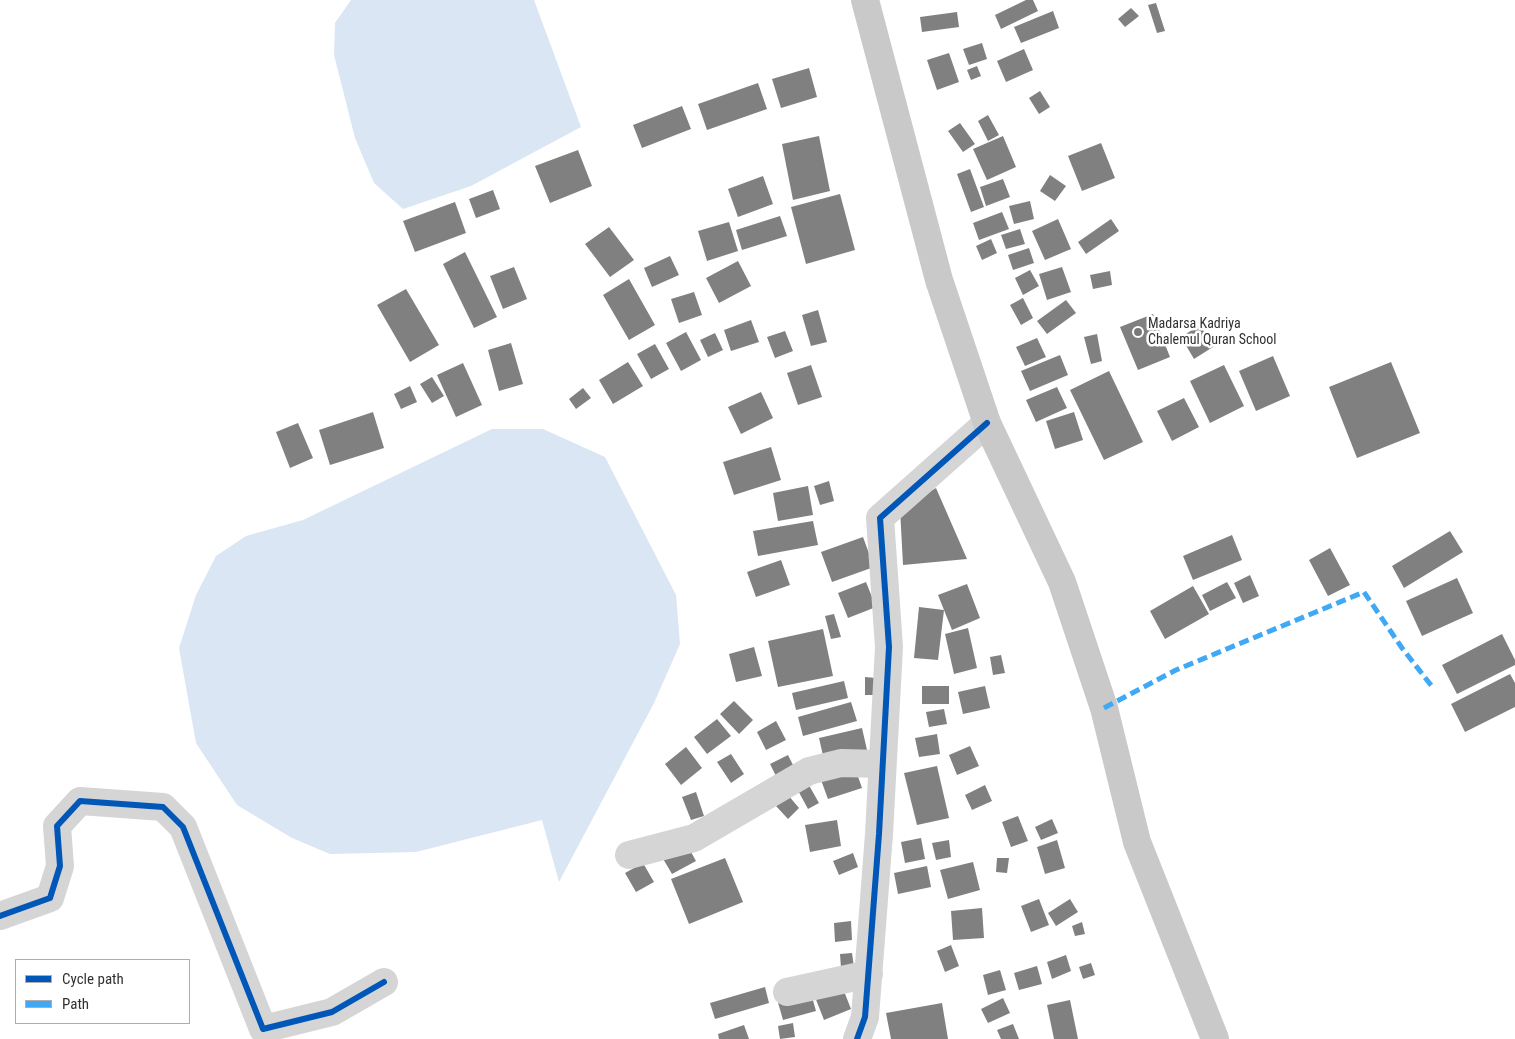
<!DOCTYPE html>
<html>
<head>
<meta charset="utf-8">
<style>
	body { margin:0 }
	#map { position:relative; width:1515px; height:1039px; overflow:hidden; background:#fff; font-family:"Roboto Condensed",sans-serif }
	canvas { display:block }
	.legend { position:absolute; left:15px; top:959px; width:175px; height:65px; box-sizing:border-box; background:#fff; border:1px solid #adadad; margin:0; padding:6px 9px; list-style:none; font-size:15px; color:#313131 }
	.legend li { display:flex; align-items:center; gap:10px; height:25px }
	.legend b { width:25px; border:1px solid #adadad }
</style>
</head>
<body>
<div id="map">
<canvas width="1515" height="1039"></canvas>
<ul class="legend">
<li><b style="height:6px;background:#0057b8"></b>Cycle path</li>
<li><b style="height:6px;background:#3fa9f5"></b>Path</li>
</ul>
</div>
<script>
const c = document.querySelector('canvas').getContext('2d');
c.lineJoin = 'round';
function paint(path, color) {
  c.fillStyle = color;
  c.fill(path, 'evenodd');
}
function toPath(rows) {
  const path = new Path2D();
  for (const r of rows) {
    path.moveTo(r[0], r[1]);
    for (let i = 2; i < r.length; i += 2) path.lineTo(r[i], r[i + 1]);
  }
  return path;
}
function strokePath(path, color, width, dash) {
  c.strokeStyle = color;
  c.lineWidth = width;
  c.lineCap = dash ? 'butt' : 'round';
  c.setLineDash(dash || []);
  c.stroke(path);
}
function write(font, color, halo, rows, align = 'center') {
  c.font = font + ' "Roboto Condensed",sans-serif';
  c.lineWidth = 5;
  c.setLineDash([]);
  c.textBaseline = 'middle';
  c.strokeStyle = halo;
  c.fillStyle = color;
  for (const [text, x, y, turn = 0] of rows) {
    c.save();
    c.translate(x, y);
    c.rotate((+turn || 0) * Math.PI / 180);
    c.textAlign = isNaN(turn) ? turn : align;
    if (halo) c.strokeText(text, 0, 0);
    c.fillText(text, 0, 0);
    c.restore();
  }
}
const water = toPath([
	[351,0,534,0,581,127,471,186,403,209,374,183,355,138,334,55,335,23],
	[492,429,543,429,605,457,676,595,680,644,654,703,559,882,542,820,416,852,330,854,292,838,237,805,196,743,179,648,196,595,216,556,246,536,303,520]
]);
const building = toPath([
	[1026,0,1033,0,1038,11,1001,29,995,15],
	[1156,3,1165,31,1157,33,1148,5],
	[1131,8,1139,16,1125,27,1118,19],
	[1053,11,1059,28,1021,43,1014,27],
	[957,12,959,27,922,32,920,17],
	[982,43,987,59,969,65,963,49],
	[1024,49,1033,70,1006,82,997,61],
	[949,53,959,82,937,90,927,60],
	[977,66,981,76,971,80,967,70],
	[809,68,817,97,781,108,772,79],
	[758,83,767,109,707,130,698,104],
	[1040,91,1050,107,1039,114,1029,98],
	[682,106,691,129,642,148,633,125],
	[988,115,999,135,988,141,978,121],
	[960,123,975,144,963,152,948,131],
	[819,136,830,191,793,200,782,144],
	[1003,136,1016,167,987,180,973,149],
	[1101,143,1115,178,1082,191,1068,156],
	[578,150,592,186,550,203,535,166],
	[970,169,984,207,971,212,957,174],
	[1050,175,1066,186,1055,201,1040,191],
	[763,176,773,204,738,217,728,189],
	[1003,179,1010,197,986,206,980,187],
	[493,190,500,209,476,218,469,199],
	[840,194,855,250,806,264,791,207],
	[1030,201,1034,219,1014,224,1009,206],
	[455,202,466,233,415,252,403,221],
	[1002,212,1009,229,979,240,973,223],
	[780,216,787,236,742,250,736,230],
	[1058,219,1071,249,1045,260,1032,231],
	[1111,219,1119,231,1086,254,1078,242],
	[729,222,738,251,707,261,698,231],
	[609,227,634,260,610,277,585,244],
	[1020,229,1025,244,1006,249,1001,235],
	[991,239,997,253,982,260,976,246],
	[1029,248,1034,263,1013,270,1008,255],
	[465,252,497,317,474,328,443,264],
	[670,256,679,275,652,287,644,268],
	[738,261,751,286,719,303,706,278],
	[514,267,527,299,503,309,490,276],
	[1062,267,1071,292,1047,300,1039,274],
	[1030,270,1039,286,1023,295,1015,278],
	[1110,271,1112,285,1093,289,1090,275],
	[629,279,655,325,629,340,603,295],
	[406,289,439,345,410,362,377,305],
	[694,292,702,315,679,323,671,299],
	[1023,298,1033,318,1021,325,1010,305],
	[1066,300,1076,313,1047,334,1037,321],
	[818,310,827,342,811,346,802,315],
	[1153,314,1170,357,1138,370,1120,327],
	[751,320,759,342,731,351,724,330],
	[1200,325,1213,347,1194,359,1181,337],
	[785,331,793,351,775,358,767,337],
	[686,332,701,360,681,371,666,343],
	[715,333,723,350,708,357,700,340],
	[1097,334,1102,361,1091,364,1084,337],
	[1037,338,1046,357,1025,366,1016,347],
	[511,343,523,384,499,391,488,350],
	[655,344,669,369,651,379,637,354],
	[1060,355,1068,375,1030,391,1021,371],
	[1273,356,1290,396,1256,411,1239,371],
	[628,362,643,386,613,404,599,380],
	[1391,362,1420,433,1357,458,1329,387],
	[463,363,482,405,456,417,437,375],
	[811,365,822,397,798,405,787,373],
	[1224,365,1244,406,1210,423,1190,381],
	[1109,371,1143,442,1104,460,1070,390],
	[432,377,444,396,432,403,420,384],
	[410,386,417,402,401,409,394,394],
	[1057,387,1067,408,1036,422,1026,400],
	[583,388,591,398,576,409,569,399],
	[761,392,773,418,741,434,728,407],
	[1184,398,1199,427,1172,441,1157,411],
	[373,412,384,448,330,465,319,430],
	[1074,412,1083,440,1055,449,1046,421],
	[298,423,313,458,290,468,276,432],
	[771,447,781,480,734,495,723,462],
	[829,481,834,501,820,505,814,486],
	[808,486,813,515,778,521,773,493],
	[936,488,967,559,903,565,900,509],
	[813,521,818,545,758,556,753,531],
	[1450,531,1463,552,1404,588,1392,566],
	[1232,535,1242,560,1193,580,1183,556],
	[863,537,874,567,832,582,821,552],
	[1330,548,1350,585,1328,596,1309,560],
	[781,560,790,585,756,597,747,572],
	[1250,575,1259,596,1243,603,1234,583],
	[1457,578,1473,613,1422,636,1406,601],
	[866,582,876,607,848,618,838,593],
	[1227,582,1236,598,1210,611,1202,595],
	[967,584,980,618,952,630,938,595],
	[1193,586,1209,614,1165,639,1150,611],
	[919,607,944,610,938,660,914,658],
	[834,614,841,637,831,639,825,616],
	[968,628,977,668,954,674,945,634],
	[823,629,833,676,778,687,768,641],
	[1502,634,1515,660,1515,665,1457,694,1442,665],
	[754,647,762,676,736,682,729,654],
	[1001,655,1005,673,993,675,990,657],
	[1510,674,1515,683,1515,707,1465,732,1451,704],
	[865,677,876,678,876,695,865,695],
	[844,681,848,698,796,710,792,693],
	[922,686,949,686,949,704,922,704],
	[985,686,990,708,963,714,958,692],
	[734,701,753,720,739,734,720,714],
	[851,702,857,721,803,736,798,717],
	[944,709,947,724,929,727,926,712],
	[717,719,731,736,707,754,694,737],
	[776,721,786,740,766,750,757,732],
	[862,728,867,750,824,760,819,738],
	[937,734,940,754,919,757,915,738],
	[970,746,979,766,957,775,949,755],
	[686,747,702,768,681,785,665,764],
	[731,754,744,774,731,783,717,762],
	[788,755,796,771,778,780,770,764],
	[937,766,949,818,917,825,904,773],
	[855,768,862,788,828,799,821,780],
	[806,780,819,803,808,809,795,785],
	[985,785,992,801,972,810,965,795],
	[696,792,704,816,691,820,682,797],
	[788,795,799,808,788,819,776,806],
	[1018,816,1028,841,1011,847,1002,822],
	[1052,819,1058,833,1041,840,1035,827],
	[837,820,841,846,810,852,805,825],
	[921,838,925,859,905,863,901,842],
	[949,840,951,857,936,860,932,843],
	[1057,840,1065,868,1045,874,1037,847],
	[686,843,696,861,672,874,662,857],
	[853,853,858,867,839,875,833,861],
	[725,858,743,902,689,924,671,879],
	[997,858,1009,858,1007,873,996,872],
	[973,862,980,890,948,899,940,870],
	[643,863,654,882,636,892,625,873],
	[927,866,931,887,898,894,894,873],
	[1039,899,1049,925,1031,932,1021,906],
	[1070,899,1078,912,1056,926,1048,913],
	[982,908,984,938,953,940,951,911],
	[851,921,852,940,835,942,834,923],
	[1082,922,1085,934,1075,936,1072,926],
	[951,945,959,966,945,972,937,951],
	[852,953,854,967,841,968,840,954],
	[1066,955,1071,971,1052,979,1047,962],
	[1091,963,1095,975,1083,979,1079,967],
	[1037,966,1042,984,1019,990,1014,973],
	[1000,970,1006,990,988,995,983,975],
	[842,986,851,1009,824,1020,815,997],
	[765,987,769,1003,715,1019,710,1003],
	[810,990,816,1011,783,1020,777,999],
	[1003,998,1010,1013,988,1023,981,1009],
	[1070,1000,1078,1039,1054,1039,1047,1005],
	[942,1003,948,1039,891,1039,886,1013],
	[793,1023,795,1037,780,1039,778,1026],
	[1013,1024,1019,1039,1001,1039,997,1030],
	[744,1025,749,1039,719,1039,718,1034]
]);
const minor = toPath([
	[629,855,694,838,809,771,841,763,882,764],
	[0,916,50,898,60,866,57,826,80,801,163,807,183,827,263,1029,332,1012,384,982],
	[787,992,869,974],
	[857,1039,865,1017,879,834,889,647,880,518,987,423]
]);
const major = toPath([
	[865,0,939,280,987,423,1062,582,1104,708,1137,842,1215,1039]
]);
const quiet = toPath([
	[1104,708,1176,670,1364,592,1402,648,1434,689]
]);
const cycleway = toPath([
	[0,916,50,898,60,866,57,826,80,801,163,807,183,827,263,1029,332,1012,384,982],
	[857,1039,865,1017,879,834,889,647,880,518,987,423]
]);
const markers = [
	[1138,332,5,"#797979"]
];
const poiNames = [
	["Madarsa Kadriya",1148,324],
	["Chalemul Quran School",1148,340]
];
paint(water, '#dae6f3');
paint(building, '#808080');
strokePath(minor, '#d5d5d5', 28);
strokePath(major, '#c9c9c9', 28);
strokePath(quiet, '#3fa9f5', 5, [10, 5]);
strokePath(cycleway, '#0057b8', 6);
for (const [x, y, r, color] of markers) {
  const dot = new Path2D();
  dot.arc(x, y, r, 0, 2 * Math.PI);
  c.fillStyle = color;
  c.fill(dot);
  strokePath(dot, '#fff', 2);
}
write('14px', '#313131', '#fff', poiNames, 'left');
</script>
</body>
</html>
